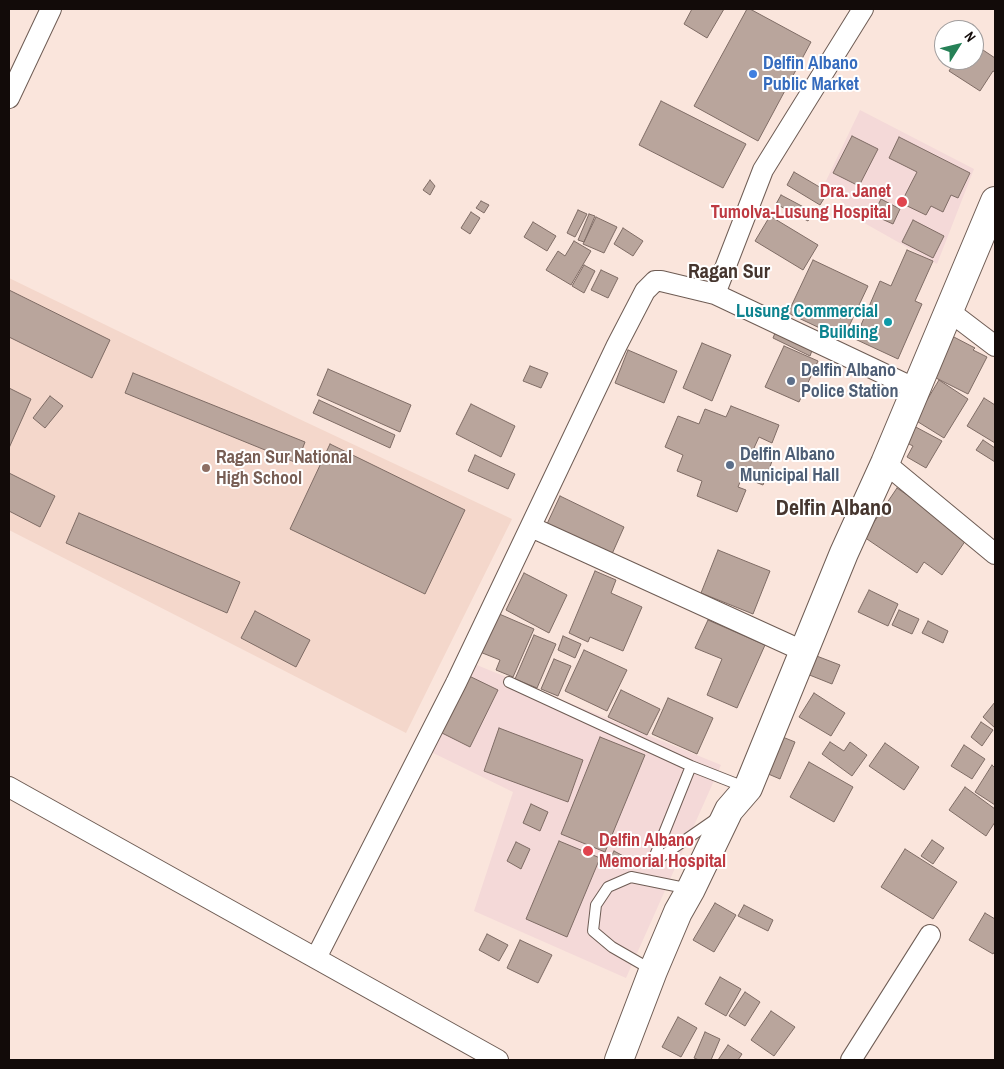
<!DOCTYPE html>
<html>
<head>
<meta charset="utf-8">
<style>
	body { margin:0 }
	#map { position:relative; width:1004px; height:1069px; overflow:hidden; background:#fae5dc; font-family:"Archivo Narrow",sans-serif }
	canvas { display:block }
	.frame { position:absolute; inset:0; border:10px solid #120b09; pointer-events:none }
	.north { position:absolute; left:934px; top:20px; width:50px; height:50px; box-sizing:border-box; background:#fff; border:1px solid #a09d9d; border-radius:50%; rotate:54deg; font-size:14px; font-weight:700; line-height:20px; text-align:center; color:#120b09 }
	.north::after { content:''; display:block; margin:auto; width:18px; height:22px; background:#268157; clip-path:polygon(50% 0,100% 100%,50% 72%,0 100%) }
</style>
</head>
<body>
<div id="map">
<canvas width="1004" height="1069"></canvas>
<div class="frame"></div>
<div class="north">N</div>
</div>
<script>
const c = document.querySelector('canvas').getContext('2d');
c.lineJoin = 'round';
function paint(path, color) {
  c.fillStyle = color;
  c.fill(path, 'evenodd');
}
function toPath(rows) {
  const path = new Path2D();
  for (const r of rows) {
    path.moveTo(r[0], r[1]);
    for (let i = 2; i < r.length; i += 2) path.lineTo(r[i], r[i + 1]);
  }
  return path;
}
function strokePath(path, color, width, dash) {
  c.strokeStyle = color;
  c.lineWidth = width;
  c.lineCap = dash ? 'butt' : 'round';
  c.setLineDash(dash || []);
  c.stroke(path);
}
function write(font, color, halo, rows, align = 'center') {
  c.font = font + ' "Archivo Narrow",sans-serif';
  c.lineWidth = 4;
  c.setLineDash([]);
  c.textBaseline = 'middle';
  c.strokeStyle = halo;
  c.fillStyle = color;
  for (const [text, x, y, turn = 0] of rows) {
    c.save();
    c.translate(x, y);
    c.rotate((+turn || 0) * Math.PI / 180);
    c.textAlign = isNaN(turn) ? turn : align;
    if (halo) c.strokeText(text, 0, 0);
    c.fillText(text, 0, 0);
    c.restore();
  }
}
const built = toPath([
	[9,278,295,417,512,519,406,733,9,530]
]);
const medical = toPath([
	[860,110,974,169,937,264,859,220,825,183],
	[467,661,721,765,626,978,474,911,513,792,425,749]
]);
const building = toPath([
	[692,9,724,9,707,38,684,24,692,9],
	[747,9,750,9,811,42,758,141,694,106,747,9],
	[974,44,995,58,995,72,993,71,980,91,949,71,956,60,974,60,974,44],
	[661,101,746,144,723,188,639,145,661,101],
	[852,136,878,149,859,186,833,173,852,136],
	[899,137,970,173,958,198,951,195,943,212,931,206,926,215,901,203,917,172,889,158,899,137],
	[794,172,828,192,820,205,787,185,794,172],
	[430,180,435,186,430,195,423,190,430,180],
	[781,195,813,212,808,221,776,204,781,195],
	[881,199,900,209,893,224,873,215,881,199],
	[481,201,489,205,484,213,476,208,481,201],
	[578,210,587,214,575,237,567,233,578,210],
	[471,212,480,218,470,234,461,228,471,212],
	[589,214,595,216,584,242,578,240,589,214],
	[770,216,818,245,803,270,755,241,770,216],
	[596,217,617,227,604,253,583,244,596,217],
	[913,220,944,236,933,258,902,242,913,220],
	[533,222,556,236,547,251,524,237,533,222],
	[623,228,643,241,633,256,614,244,623,228],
	[574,241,591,251,571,285,546,270,558,251,565,256,574,241],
	[907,250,933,261,915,301,922,304,898,359,855,339,880,281,891,286,907,250],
	[813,260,868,286,843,339,788,313,813,260],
	[584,265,595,271,584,293,572,286,584,265],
	[601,270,618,278,608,298,591,290,601,270],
	[9,290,110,340,92,378,9,337,9,290],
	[777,328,814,345,810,356,773,338,777,328],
	[952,336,975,348,973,350,987,357,968,394,932,376,952,336],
	[702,343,731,355,712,401,683,388,702,343],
	[784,346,818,361,799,402,765,387,784,346],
	[628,350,677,371,664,403,615,383,628,350],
	[530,366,548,373,541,388,523,381,530,366],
	[328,369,411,405,400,432,317,395,328,369],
	[133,373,305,442,297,463,125,393,133,373],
	[939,380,968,399,944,438,915,420,939,380],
	[9,388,31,399,9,448,9,388],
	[50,396,63,406,45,428,33,418,50,396],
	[984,398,995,405,995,443,967,426,984,398],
	[319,400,395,435,390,448,313,413,319,400],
	[471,404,515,426,501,457,456,434,471,404],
	[731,406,779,425,772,443,759,437,754,448,774,456,763,485,742,477,738,487,746,490,737,512,697,496,702,481,677,471,683,455,665,447,678,416,699,424,705,409,726,417,731,406],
	[912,425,942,441,926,468,907,457,913,446,903,441,912,425],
	[983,440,995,448,995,462,976,450,983,440],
	[330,444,465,510,425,594,290,529,330,444],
	[475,455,515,474,508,489,468,471,475,455],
	[9,473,55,496,40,527,9,511,9,473],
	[897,488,968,537,942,575,924,562,917,573,864,537,897,488],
	[560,496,624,527,612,554,547,524,560,496],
	[79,513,240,582,227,613,66,543,79,513],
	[718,550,770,571,753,614,701,593,718,550],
	[595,571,616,580,611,593,642,607,623,651,590,637,588,642,569,633,595,571],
	[524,573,567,595,549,633,506,610,524,573],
	[869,590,898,604,888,626,858,612,869,590],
	[899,610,919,619,912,634,892,625,899,610],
	[255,611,310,640,296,667,241,638,255,611],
	[497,613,534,629,513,677,496,670,500,660,480,652,497,613],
	[708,620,765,645,737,708,707,695,722,659,695,648,708,620],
	[928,621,948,631,943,643,922,633,928,621],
	[534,635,556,644,537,688,515,679,534,635],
	[563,636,581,644,575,658,558,650,563,636],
	[584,650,627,670,607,711,565,691,584,650],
	[814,655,840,665,832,684,807,674,814,655],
	[554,659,571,666,558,696,541,689,554,659],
	[465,674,498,690,470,747,438,731,465,674],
	[621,690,660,709,647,735,608,717,621,690],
	[814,693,845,713,831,736,799,717,814,693],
	[668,698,713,718,697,754,652,734,668,698],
	[995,702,995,728,983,717,995,702],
	[981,722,993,730,982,746,971,737,981,722],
	[499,728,583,760,568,802,484,771,499,728],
	[780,736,795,742,780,779,766,773,780,736],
	[600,737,645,755,605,852,561,834,600,737],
	[830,742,844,751,850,742,867,755,852,776,822,754,830,742],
	[885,743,919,767,904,790,869,766,885,743],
	[964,745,985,759,972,779,951,766,964,745],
	[809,762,853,787,834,822,790,797,809,762],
	[992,765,995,768,995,805,975,792,992,765],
	[965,787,995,809,995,822,986,836,949,810,965,787],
	[531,804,548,812,540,831,523,823,531,804],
	[932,840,944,848,933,864,921,856,932,840],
	[559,841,600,858,567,937,526,919,559,841],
	[516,842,530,849,521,869,507,861,516,842],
	[905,849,957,882,933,919,881,887,905,849],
	[614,851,629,859,624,869,609,861,614,851],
	[715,903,736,915,714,952,693,940,715,903],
	[744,905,773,920,768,931,738,916,744,905],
	[985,913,995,919,995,951,993,954,969,940,985,913],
	[487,934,508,945,499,961,479,950,487,934],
	[520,940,552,955,538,983,507,968,520,940],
	[720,977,741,989,726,1016,705,1004,720,977],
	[745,992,760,1002,745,1026,729,1016,745,992],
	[771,1011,795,1027,774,1056,751,1040,771,1011],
	[678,1017,697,1028,681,1057,662,1047,678,1017],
	[705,1032,720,1039,711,1060,699,1060,694,1058,705,1032],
	[728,1045,742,1054,738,1060,718,1060,728,1045]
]);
const lane = toPath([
	[509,682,691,766,747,788],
	[691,766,652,863,717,818],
	[652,970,612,947,593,931,596,905,608,887,631,877,690,889]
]);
const street = toPath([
	[9,98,51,9],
	[715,294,763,170,863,9],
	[949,311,995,346],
	[885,463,995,554],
	[531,527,803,651],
	[9,787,498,1060],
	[316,958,456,683,617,345,645,291,655,281,661,281,715,294,916,389],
	[851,1060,930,935]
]);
const secondary = toPath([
	[619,1060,653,971,678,912,691,889,729,810,748,788,844,553,885,463,995,201]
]);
const markers = [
	[753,74,5,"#3f7fe0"],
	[902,202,6,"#e0444e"],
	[888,322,5,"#0f9aa8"],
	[791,381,5,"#5c6f8a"],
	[730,465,5,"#5c6f8a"],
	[206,468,5,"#8d6e63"],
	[588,851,6,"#e0444e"]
];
const shopNames = [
	["Delfin Albano",763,64],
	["Public Market",763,85]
];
const healthNames = [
	["Dra. Janet",891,192],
	["Tumolva-Lusung Hospital",891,213],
	["Delfin Albano",599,841,"left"],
	["Memorial Hospital",599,862,"left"]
];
const cultureNames = [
	["Lusung Commercial",878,312],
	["Building",878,333]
];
const serviceNames = [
	["Delfin Albano",801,371],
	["Police Station",801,392],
	["Delfin Albano",740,455],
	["Municipal Hall",740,476]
];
const educationNames = [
	["Ragan Sur National",216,458],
	["High School",216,479]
];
const quarterNames = [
	["Ragan Sur",729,273]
];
const districtNames = [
	["Delfin Albano",834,509]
];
paint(built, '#f4d7cb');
paint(medical, '#f4d9d8');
paint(building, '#b9a59c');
strokePath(building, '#7f6c65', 1);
strokePath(lane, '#6e5c54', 12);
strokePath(street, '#6e5c54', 22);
strokePath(secondary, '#6e5c54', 30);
strokePath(lane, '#fff', 10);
strokePath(street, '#fff', 20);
strokePath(secondary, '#fff', 28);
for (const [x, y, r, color] of markers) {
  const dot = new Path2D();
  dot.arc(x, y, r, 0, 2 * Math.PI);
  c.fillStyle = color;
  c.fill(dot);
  strokePath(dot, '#fff', 2);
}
write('bold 18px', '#366cbe', '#fff', shopNames, 'left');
write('bold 18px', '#be3a42', '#fff', healthNames, 'right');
write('bold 18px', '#0d838f', '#fff', cultureNames, 'right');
write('bold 18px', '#4e5e75', '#fff', serviceNames, 'left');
write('bold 18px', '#785e54', '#fff', educationNames, 'left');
write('bold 20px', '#45352e', '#fff', quarterNames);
write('bold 22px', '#45352e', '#fff', districtNames);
</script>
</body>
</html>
